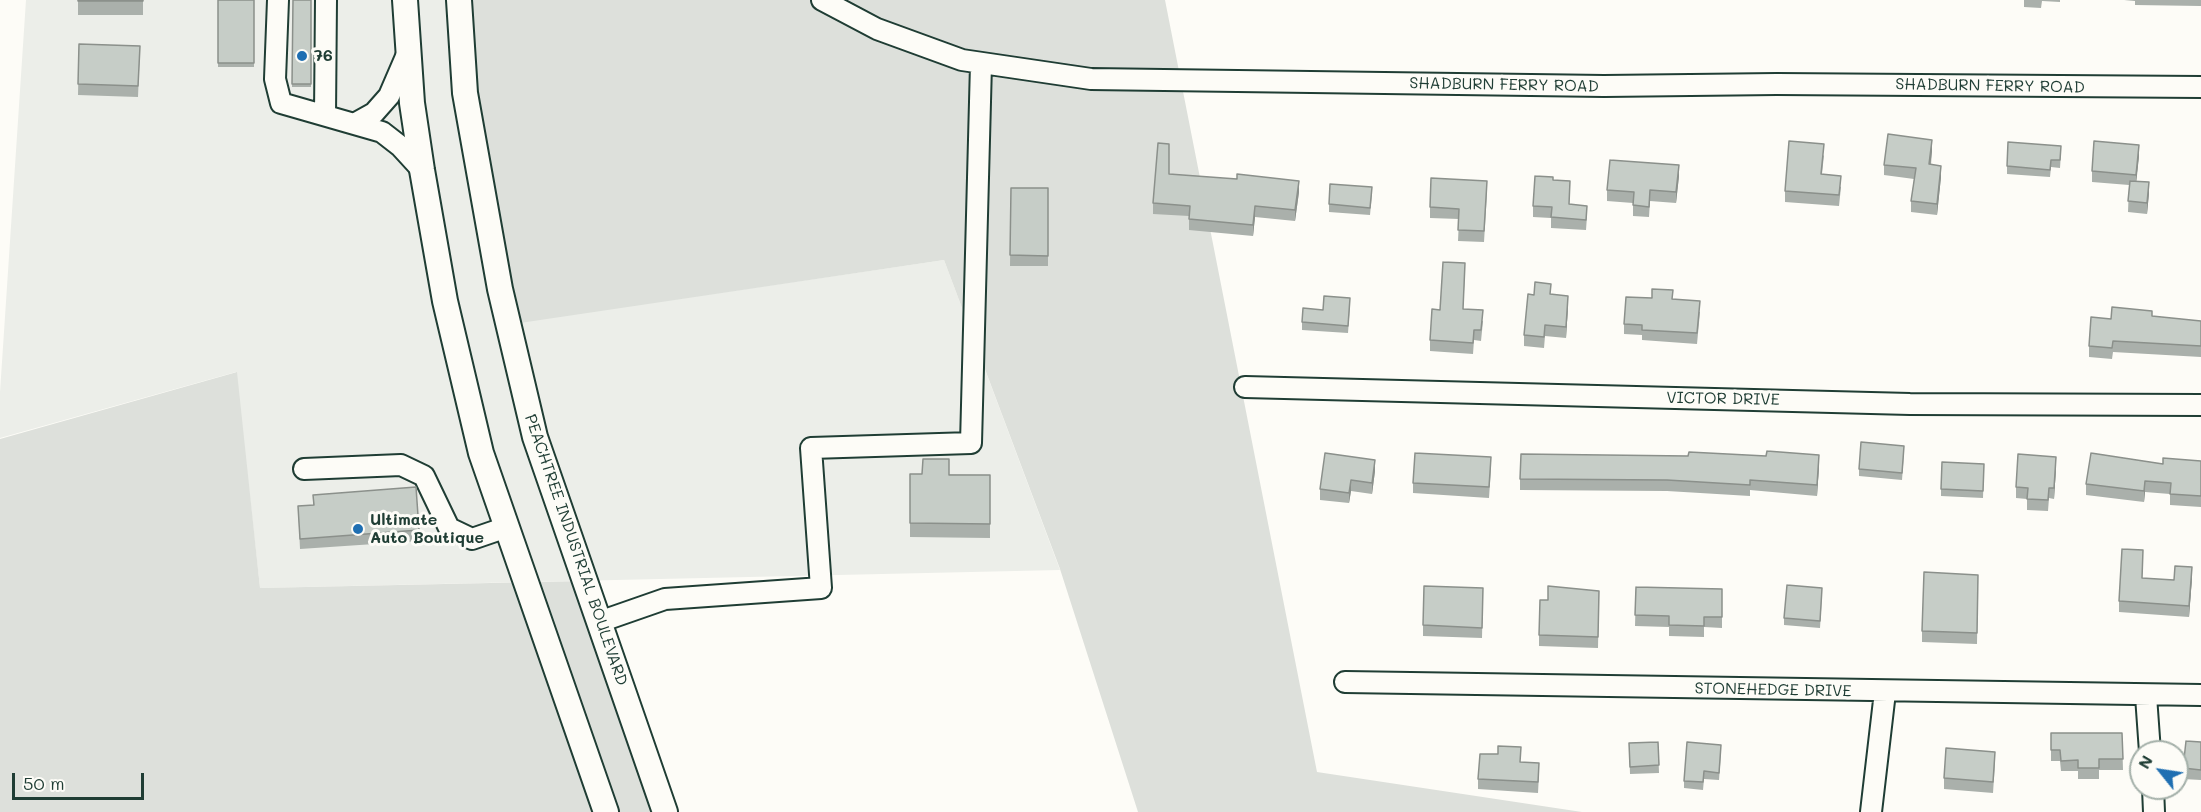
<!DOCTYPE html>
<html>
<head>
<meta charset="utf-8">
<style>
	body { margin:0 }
	#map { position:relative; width:2201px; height:812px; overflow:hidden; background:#fdfcf7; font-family:Mali,sans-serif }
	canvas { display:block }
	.north { position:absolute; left:2129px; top:740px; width:60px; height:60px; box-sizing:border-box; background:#fdfcf7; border:2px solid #a4b0a9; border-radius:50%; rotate:300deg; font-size:16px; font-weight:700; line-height:24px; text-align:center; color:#1f3d34 }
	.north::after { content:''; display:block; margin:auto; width:21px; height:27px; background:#1f6fb2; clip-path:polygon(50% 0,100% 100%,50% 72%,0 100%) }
	.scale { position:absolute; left:12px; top:773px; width:132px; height:27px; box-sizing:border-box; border:3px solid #1f3d34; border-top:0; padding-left:8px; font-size:18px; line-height:21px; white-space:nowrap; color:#1f3d34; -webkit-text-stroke:4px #fdfcf7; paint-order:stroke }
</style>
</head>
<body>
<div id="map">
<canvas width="2201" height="812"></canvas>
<div class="north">N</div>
<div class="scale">50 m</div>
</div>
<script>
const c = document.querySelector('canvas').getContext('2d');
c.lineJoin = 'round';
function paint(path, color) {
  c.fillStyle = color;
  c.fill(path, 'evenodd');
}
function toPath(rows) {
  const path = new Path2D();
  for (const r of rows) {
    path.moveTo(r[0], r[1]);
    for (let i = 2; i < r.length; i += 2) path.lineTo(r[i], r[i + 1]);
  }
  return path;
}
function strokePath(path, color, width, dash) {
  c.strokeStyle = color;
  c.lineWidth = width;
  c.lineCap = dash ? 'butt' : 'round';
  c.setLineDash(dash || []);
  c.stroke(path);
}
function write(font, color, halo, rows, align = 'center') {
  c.font = font + ' Mali,sans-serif';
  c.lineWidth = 6;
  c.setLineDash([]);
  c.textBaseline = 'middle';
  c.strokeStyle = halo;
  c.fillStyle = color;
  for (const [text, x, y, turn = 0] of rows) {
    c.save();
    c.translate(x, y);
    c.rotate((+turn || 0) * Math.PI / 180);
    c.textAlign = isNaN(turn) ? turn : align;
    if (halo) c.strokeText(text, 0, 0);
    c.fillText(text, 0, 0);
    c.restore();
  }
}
const built = toPath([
	[26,0,458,0,520,322,944,260,1060,570,260,588,236,372,0,438,0,392]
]);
const green = toPath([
	[458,0,1165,0,1317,772,1582,812,1138,812,1060,569,944,260,520,323,459,59],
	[237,372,260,588,583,581,667,812,0,812,0,439]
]);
const minor = toPath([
	[278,0,275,79,281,103,382,132,400,146,422,170],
	[822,0,877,29,962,60,1091,79,1604,86,1777,84,2201,87],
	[325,115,326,0],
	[356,123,374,113,389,96,408,52],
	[1245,387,1910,404,2201,405],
	[304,469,401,465,424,476,449,528,472,539,507,527],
	[599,622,665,599,821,588,811,448,971,443,981,64],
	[1345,682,2201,695],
	[2146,696,2150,752],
	[2153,788,2154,812],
	[1871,812,1885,692]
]);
const major = toPath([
	[405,0,412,103,422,170,445,301,481,453,606,812],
	[459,0,465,93,500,289,535,437,665,812]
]);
const wall = toPath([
	[78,0,143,0,143,15,78,15],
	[218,0,254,0,254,67,218,67],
	[293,0,311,0,311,87,292,87],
	[2023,0,2060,0,2060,2,2042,1,2041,8,2024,7,2024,0],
	[2124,0,2201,0,2201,6,2135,5,2135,1],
	[79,44,140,46,138,97,78,95],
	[1932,151,1931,165,1941,177,1937,215,1911,212,1911,201,1914,179,1884,175,1884,165],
	[2061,153,2060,168,2051,167,2050,177,2007,174,2007,166],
	[1824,155,1822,174,1841,187,1839,206,1785,202,1785,191],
	[2139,156,2136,181,2149,193,2147,214,2128,212,2129,185,2092,182,2092,171],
	[1169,174,1299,192,1295,221,1255,217,1253,236,1189,230,1189,216,1153,214,1153,203],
	[1679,176,1676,203,1650,201,1649,217,1633,216,1633,203,1607,201,1607,190],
	[1553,180,1570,192,1569,204,1587,216,1586,230,1551,228,1551,218,1533,217,1533,206],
	[1011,188,1048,188,1048,266,1010,266],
	[1487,192,1484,242,1458,241,1459,219,1430,218,1430,207],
	[1372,194,1370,215,1329,212,1329,204],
	[1465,274,1463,309,1483,321,1481,341,1474,340,1473,354,1430,351,1430,340,1440,310],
	[1551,294,1568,306,1566,338,1545,336,1544,348,1524,346,1524,335,1534,295],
	[1673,299,1700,312,1697,344,1642,340,1642,335,1624,334,1624,324],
	[1350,305,1348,333,1302,330,1302,322],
	[2152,316,2201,321,2201,357,2113,352,2112,359,2089,357,2089,346,2111,319],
	[1904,453,1902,480,1859,476,1859,469],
	[2201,461,2201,507,2170,505,2170,494,2145,492,2144,502,2086,495,2086,484,2163,464],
	[1984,464,1983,498,1941,496,1941,489],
	[1819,466,1817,496,1750,490,1750,496,1667,491,1520,490,1520,479],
	[1491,468,1489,498,1413,493,1413,483],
	[2056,468,2054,499,2049,498,2048,511,2027,510,2027,499,2016,498,2016,487],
	[1375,471,1372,494,1351,491,1349,503,1320,500,1320,489],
	[910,474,990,475,990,538,910,537],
	[313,495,419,530,419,541,300,549,298,506,313,505],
	[2143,561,2142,578,2174,580,2192,578,2189,617,2119,612,2119,601],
	[1978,575,1977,644,1922,642,1922,631],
	[1636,587,1722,589,1722,628,1704,627,1704,637,1669,636,1669,627,1635,626],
	[1483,588,1482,638,1423,636,1423,625],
	[1599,591,1598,648,1539,646,1539,635,1548,600],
	[1822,596,1820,628,1784,625,1784,618],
	[2051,733,2122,733,2123,770,2099,770,2099,779,2078,779,2078,771,2061,771,2060,761,2051,761],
	[1658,742,1659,773,1630,774,1629,743],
	[2201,742,2201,780,2183,779,2183,768],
	[1721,753,1719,780,1704,779,1703,790,1684,788,1684,781],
	[1521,762,1539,774,1538,793,1478,789,1478,779],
	[1995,763,1993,793,1944,789,1944,778]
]);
const shadedWall = toPath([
	[1932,140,1932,151,1929,175,1929,164],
	[2139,145,2139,156,2136,185,2136,175],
	[1679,165,1679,176,1676,203,1676,192],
	[1941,166,1941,177,1937,215,1937,204],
	[1299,181,1299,192,1295,221,1295,210],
	[2149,182,2149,193,2147,214,2147,203],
	[1255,206,1255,217,1253,236,1253,225],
	[1568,296,1568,306,1566,338,1566,327],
	[1819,455,1819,466,1817,496,1817,485],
	[2056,457,2056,468,2054,499,2054,488],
	[1375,460,1375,471,1372,494,1372,483],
	[1351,480,1351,491,1349,503,1349,493],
	[2145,481,2145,492,2144,502,2144,491],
	[2192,567,2192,578,2189,617,2189,606]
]);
const building = toPath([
	[78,0,143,0,143,1,78,1,78,0],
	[218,0,254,0,254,63,218,63,218,0],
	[293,0,311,0,311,84,292,84,293,0],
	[79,44,140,46,138,86,78,84,79,44],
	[1888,134,1932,140,1929,164,1941,166,1937,204,1911,201,1916,168,1884,165,1888,134],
	[1789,141,1824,144,1821,174,1841,176,1839,195,1785,191,1789,141],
	[2094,141,2139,145,2136,175,2092,171,2094,141],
	[2008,142,2061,146,2060,160,2051,160,2050,170,2007,166,2008,142],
	[1158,143,1169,144,1169,174,1237,179,1237,174,1299,181,1295,210,1255,206,1253,225,1189,219,1190,206,1153,203,1158,143],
	[1610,160,1679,165,1676,192,1650,190,1649,207,1633,205,1634,192,1607,190,1610,160],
	[1535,176,1553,177,1553,180,1570,181,1569,204,1587,206,1586,220,1551,217,1552,207,1533,206,1535,176],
	[1431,178,1487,181,1484,231,1458,230,1459,209,1430,207,1431,178],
	[2130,181,2149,182,2147,203,2128,201,2130,181],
	[1330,184,1372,187,1370,208,1329,204,1330,184],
	[1011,188,1048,188,1048,256,1010,255,1011,188],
	[1443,262,1465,263,1463,309,1483,310,1481,330,1474,330,1473,343,1430,340,1432,309,1440,310,1443,262],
	[1535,282,1551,284,1550,294,1568,296,1566,327,1545,325,1544,337,1524,335,1528,294,1534,295,1535,282],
	[1652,289,1673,290,1672,299,1700,301,1697,333,1642,330,1642,325,1624,324,1626,297,1652,298,1652,289],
	[1324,296,1350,298,1348,326,1302,322,1303,308,1323,310,1324,296],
	[2112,307,2152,311,2152,316,2201,321,2201,346,2113,341,2112,348,2089,346,2091,317,2111,319,2112,307],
	[1861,442,1904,446,1902,473,1859,469,1861,442],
	[1767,451,1819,455,1817,485,1750,480,1750,485,1667,480,1520,479,1521,454,1688,456,1689,452,1766,456,1767,451],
	[1325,453,1375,460,1372,483,1351,480,1349,493,1320,489,1325,453],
	[1415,453,1491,457,1489,487,1413,483,1415,453],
	[2091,453,2163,464,2163,458,2201,461,2201,496,2170,494,2171,483,2145,481,2144,491,2086,484,2091,453],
	[2018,454,2056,457,2054,488,2049,488,2048,500,2027,499,2028,488,2016,487,2018,454],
	[923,459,949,459,949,475,990,475,990,524,910,523,910,474,922,474,923,459],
	[1942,462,1984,464,1983,491,1941,489,1942,462],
	[416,487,419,530,300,539,298,506,314,505,313,495,416,487],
	[2122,549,2143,550,2142,578,2174,580,2175,566,2192,567,2189,606,2119,601,2122,549],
	[1924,572,1978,575,1977,633,1922,631,1924,572],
	[1787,585,1822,588,1820,621,1784,618,1787,585],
	[1424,586,1483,588,1482,628,1423,625,1424,586],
	[1548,586,1599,591,1598,637,1539,635,1540,600,1548,600,1548,586],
	[1636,587,1722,589,1722,617,1704,617,1704,626,1669,625,1669,616,1635,615,1636,587],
	[2051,733,2122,733,2123,759,2099,759,2099,768,2078,768,2078,760,2061,761,2060,750,2051,750,2051,733],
	[2186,741,2201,742,2201,770,2183,768,2186,741],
	[1658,742,1659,765,1630,767,1629,743,1658,742],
	[1687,742,1721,745,1719,773,1704,771,1703,782,1684,781,1687,742],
	[1498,746,1521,747,1520,762,1539,763,1538,782,1478,779,1480,754,1498,754,1498,746],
	[1946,748,1995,752,1993,782,1944,778,1946,748]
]);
const markers = [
	[302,56,6,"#1f6fb2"],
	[358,529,6,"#1f6fb2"]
];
const poiNames = [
	["76",314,56],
	["Ultimate",370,520],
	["Auto Boutique",370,538]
];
const streetNames = [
	["SHADBURN FERRY ROAD",1504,85,1],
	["SHADBURN FERRY ROAD",1990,86,1],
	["VICTOR DRIVE",1723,399,1],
	["PEACHTREE INDUSTRIAL BOULEVARD",576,550,71],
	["STONEHEDGE DRIVE",1773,690,1]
];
paint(built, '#eceee9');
paint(green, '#dde0db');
strokePath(minor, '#1f3d34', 24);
strokePath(major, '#1f3d34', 28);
strokePath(minor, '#fdfcf7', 20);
strokePath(major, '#fdfcf7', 24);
paint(wall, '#aab0ab');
paint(shadedWall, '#8b908b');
paint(building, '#c6cdc7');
strokePath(building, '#8b908b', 1.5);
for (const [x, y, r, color] of markers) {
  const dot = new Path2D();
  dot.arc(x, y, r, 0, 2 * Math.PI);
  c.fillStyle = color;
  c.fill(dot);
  strokePath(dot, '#fdfcf7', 2);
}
write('bold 16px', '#1f3d34', '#fdfcf7', poiNames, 'left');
write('16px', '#1f3d34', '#fdfcf7', streetNames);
</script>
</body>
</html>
